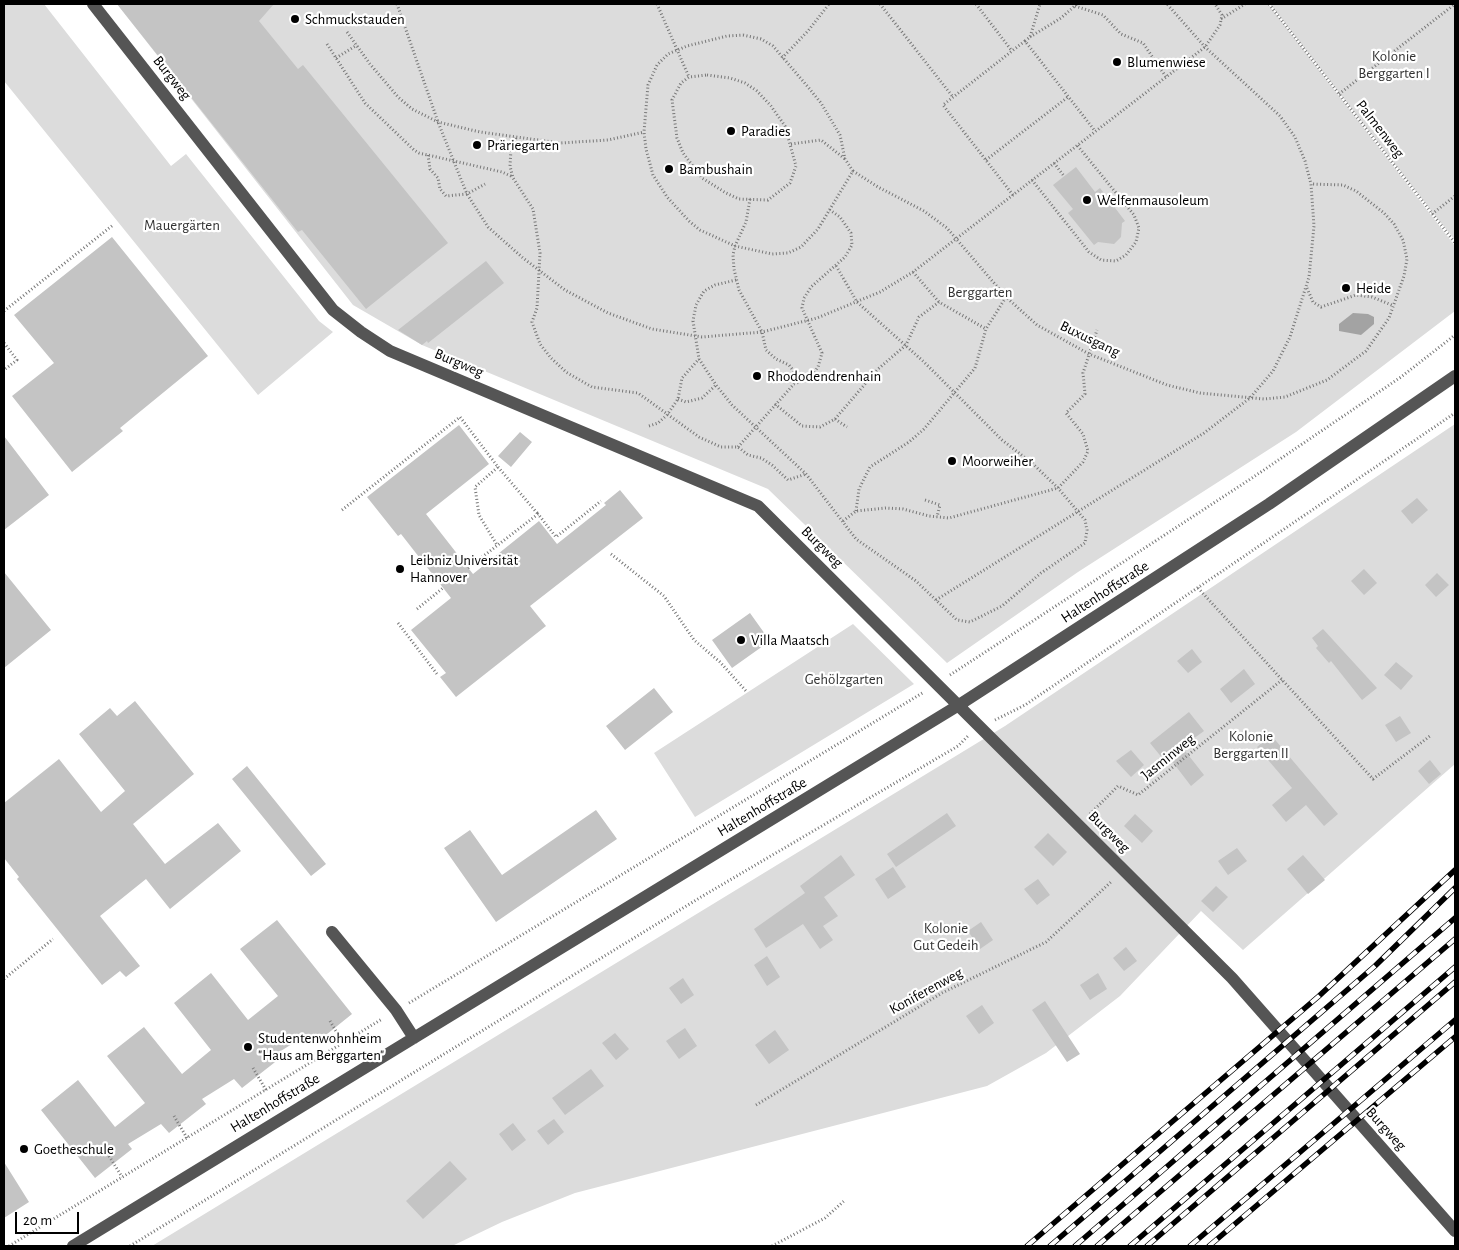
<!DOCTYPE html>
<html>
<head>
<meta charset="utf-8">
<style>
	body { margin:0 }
	#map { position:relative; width:1459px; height:1250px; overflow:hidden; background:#fff; font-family:"Alegreya Sans",sans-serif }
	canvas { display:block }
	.frame { position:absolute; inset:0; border:5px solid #000; pointer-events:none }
	.scale { position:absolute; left:15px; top:1212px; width:64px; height:22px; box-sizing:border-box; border:2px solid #000; border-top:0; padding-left:6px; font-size:15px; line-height:18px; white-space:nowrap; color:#000; -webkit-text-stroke:4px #fff; paint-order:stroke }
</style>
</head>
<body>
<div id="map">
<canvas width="1459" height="1250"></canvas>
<div class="frame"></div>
<div class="scale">20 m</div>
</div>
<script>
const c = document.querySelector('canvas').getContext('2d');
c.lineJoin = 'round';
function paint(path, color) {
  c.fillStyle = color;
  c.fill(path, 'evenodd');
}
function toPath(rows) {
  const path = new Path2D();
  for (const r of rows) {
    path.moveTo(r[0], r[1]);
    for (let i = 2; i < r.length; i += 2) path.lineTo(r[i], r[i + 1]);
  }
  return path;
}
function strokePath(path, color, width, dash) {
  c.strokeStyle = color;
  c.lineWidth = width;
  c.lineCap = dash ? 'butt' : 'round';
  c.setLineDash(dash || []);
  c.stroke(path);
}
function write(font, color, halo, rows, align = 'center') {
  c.font = font + ' "Alegreya Sans",sans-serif';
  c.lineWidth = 4.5;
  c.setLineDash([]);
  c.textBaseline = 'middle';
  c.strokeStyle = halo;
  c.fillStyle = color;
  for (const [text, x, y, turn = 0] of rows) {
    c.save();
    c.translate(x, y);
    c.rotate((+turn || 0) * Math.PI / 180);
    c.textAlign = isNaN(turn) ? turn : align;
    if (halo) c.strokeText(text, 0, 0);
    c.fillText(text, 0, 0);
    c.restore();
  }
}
const green = toPath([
	[4,4,44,4,171,166,186,154,319,321,333,332,258,395,4,81],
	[117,4,1268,4,1455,246,1455,311,1296,432,1078,572,947,663,768,489,422,345,353,305],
	[1270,4,1455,4,1455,240,1437,218],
	[1455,424,1455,764,1243,950,1201,911,1120,996,1046,1053,987,1086,575,1193,502,1222,452,1246,152,1246,1005,726],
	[853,624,914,684,695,817,654,753]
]);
const water = toPath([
	[1353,313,1368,314,1374,317,1374,324,1361,335,1339,331,1339,324]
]);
const building = toPath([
	[117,4,274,4,259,21,298,69,303,65,448,243,366,309,302,230,298,232],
	[1076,167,1095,192,1100,188,1125,221,1122,223,1121,237,1114,244,1098,242,1094,245,1068,213,1073,209,1053,185],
	[112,237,208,356,120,428,123,431,72,472,12,396,54,363,14,315],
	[486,261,504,283,428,343,427,341,422,345,398,330],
	[459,425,489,464,426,514,473,574,539,521,557,544,606,505,604,503,620,490,643,518,530,606,546,626,456,697,440,677,446,673,411,630,451,598,401,534,398,536,367,497],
	[520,432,532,442,511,467,498,456],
	[4,436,49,495,4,530],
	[1417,498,1428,510,1412,524,1401,511],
	[1364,569,1377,583,1364,595,1351,581],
	[4,572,51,630,4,668],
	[1437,573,1449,585,1436,597,1425,585],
	[750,613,770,641,732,668,712,640],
	[1323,629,1377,688,1362,700,1331,661,1329,663,1316,648,1318,646,1312,638],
	[1192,649,1202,662,1188,673,1177,661],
	[1396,662,1413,676,1401,690,1384,675],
	[1244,669,1255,684,1231,703,1220,689],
	[654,688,673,712,625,750,606,726],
	[135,701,194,774,133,824,165,864,218,823,241,851,170,909,146,879,100,916,140,966,126,977,120,971,102,985,17,879,19,877,4,858,4,803,59,759,101,812,125,791,79,734,110,708,117,716],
	[1189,712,1204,731,1182,747,1204,775,1191,786,1168,756,1163,759,1150,743],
	[1400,716,1411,733,1396,742,1385,725],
	[1271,735,1338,814,1324,826,1306,805,1286,822,1272,805,1292,788,1257,747],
	[1131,750,1144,765,1131,777,1116,761],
	[1430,760,1441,774,1429,784,1418,771],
	[247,766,326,864,311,876,232,779],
	[596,810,617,839,496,922,444,848,470,830,502,875],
	[947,813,956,826,896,867,887,854],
	[1135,814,1153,831,1142,843,1124,826],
	[1048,833,1067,852,1053,866,1034,847],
	[1237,848,1247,861,1228,875,1218,861],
	[841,855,855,875,824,897,838,916,823,926,833,940,820,949,803,924,766,948,754,929,805,893,800,886],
	[1303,855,1325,880,1308,894,1287,869],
	[893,867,906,887,888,899,875,879],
	[1038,879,1050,895,1037,905,1024,889],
	[1216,886,1228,897,1213,912,1201,901],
	[277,920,352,1014,316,1043,308,1034,276,1054,279,1059,242,1088,234,1079,202,1099,206,1104,169,1133,161,1124,128,1144,132,1149,95,1178,41,1110,78,1080,115,1127,145,1103,107,1056,144,1027,182,1074,211,1050,174,1003,211,973,248,1020,278,996,240,949],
	[981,922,993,940,980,949,968,931],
	[1126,947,1137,961,1124,971,1113,958],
	[767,956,780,977,767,986,754,965],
	[1098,973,1107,989,1090,1000,1080,985],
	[683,978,694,995,681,1004,669,988],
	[1045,1001,1080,1054,1067,1062,1032,1010],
	[982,1005,994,1023,979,1034,966,1016],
	[685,1028,697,1046,679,1059,666,1041],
	[775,1030,789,1050,769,1064,755,1045],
	[615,1033,629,1049,616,1060,602,1043],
	[591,1069,604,1086,565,1115,552,1098],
	[554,1119,564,1132,548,1145,537,1131],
	[513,1123,526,1140,512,1151,499,1134],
	[450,1161,467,1179,423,1219,406,1201],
	[4,1162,29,1202,4,1218]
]);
const path = toPath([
	[397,4,438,122,467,194,488,227,523,258,565,290,608,313,652,329,702,337,762,332,817,318,880,292,913,272,1205,47,1220,25,1222,15,1215,4],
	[657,4,689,77],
	[880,4,953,97],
	[976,4,1012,51],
	[1269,4,1455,243],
	[1075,6,1103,15,1121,34,1143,43,1166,77],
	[1221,19,1245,4],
	[347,32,370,64,398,97,412,109,438,122,480,132,560,143,608,140,644,132],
	[743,35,761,39,773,46,808,87,821,103,840,135,845,159,853,171,818,229,801,247,788,253,772,254,735,246,700,230,689,221,667,197,653,175,646,149,644,132,648,85,657,65,668,54,687,46,727,36,743,35],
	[1030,37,1061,18,1077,4],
	[1025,41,1030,37,1040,4],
	[327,44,365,103,414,150,419,153,502,172,513,177],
	[336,58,357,45],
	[782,58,808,31,829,4],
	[707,75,730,78,745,83,757,91,771,106,785,126,796,166,790,183,768,200,739,199,726,193,702,178,683,153,677,138,672,100,681,83,689,77,707,75],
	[1339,94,1455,4],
	[516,138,511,149,510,166,513,178,533,209,540,253,537,308,532,322,540,344,551,358,566,372,592,387,638,393,699,437,721,447,738,447,748,455,761,458,772,465,788,480,806,474],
	[791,144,821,140,845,159],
	[428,155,430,169,438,178,440,189,446,196,467,194,485,184],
	[986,160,1068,97],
	[1054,163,1064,176],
	[853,171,878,187,924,211,947,228,1006,297,1037,325,1089,354,1167,385,1200,393,1264,399,1285,397,1327,380,1366,351,1389,318,1404,276,1407,259,1403,240,1394,224,1384,213,1356,191,1343,185,1311,184],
	[1032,180,1089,252,1101,260,1116,261,1126,255,1136,242,1139,228,1134,215,1077,145],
	[1013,195,943,105,1012,51,1025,41,1095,131],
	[750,199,746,222,735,246,733,255,734,269,739,290,762,332,766,350,776,359,789,365,802,382],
	[1432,214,1455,196],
	[913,272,939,302],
	[736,280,715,285,704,291,696,305,693,321,699,359,716,385,732,405,806,474,856,539,916,581,957,620,970,622,1002,606,1041,573,1085,543,1087,530,1085,520,1058,488,1032,463,1002,440,924,362,857,302,835,264],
	[1307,288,1313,302,1321,307,1356,295,1372,297,1394,306],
	[4,311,113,225],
	[4,343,17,360,4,370],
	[678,399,686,402,702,398,716,385],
	[775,404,802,426,820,427,835,419,878,369,906,345,919,317,939,302,986,329],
	[835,419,847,427],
	[649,426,658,423,667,415,678,399,682,378,699,359],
	[738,447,794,384,810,378,818,367,822,353,802,308,804,298,811,287,845,257,852,245,851,233,840,217,830,210],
	[498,467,538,514],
	[925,500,940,505,937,517],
	[342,510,460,417,498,467,475,487,479,515,497,545],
	[856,511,859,489,870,467,909,442,924,429,975,368,986,329,1006,297],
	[843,521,856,511,886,508,903,509,929,516,949,518,1058,488,1083,462,1088,451,1083,434,1066,413,1085,394,1083,373,1097,330],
	[611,554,664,596,694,640,720,662,746,691],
	[468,568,538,514,556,537,601,501],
	[1198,588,1373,779,1430,736],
	[936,600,1204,433,1250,398,1273,371,1290,337,1309,277,1314,226,1311,184,1305,161,1295,137,1280,116,1205,47,1167,4],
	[417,609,443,588],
	[398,623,437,674],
	[950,675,1252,478,1401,377,1455,335],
	[995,720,1025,705,1455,413],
	[1090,814,1118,786,1138,795,1282,680],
	[4,979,53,939],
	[409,1003,924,692],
	[330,1021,343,1043],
	[253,1068,266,1090],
	[756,1105,942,993,1046,942,1112,881],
	[174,1116,187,1138],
	[109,1156,122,1177],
	[9,1246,382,1019],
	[130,1246,701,897,958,746,968,736],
	[772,1246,825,1218,844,1201]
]);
const minor = toPath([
	[93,4,333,310,361,332,390,351,758,506,1232,978,1455,1231],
	[332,932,396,1010,414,1038],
	[73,1246,959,705,1269,504,1455,376]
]);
const rail = toPath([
	[1027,1246,1319,996,1455,870],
	[1050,1246,1375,966,1455,888],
	[1075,1246,1455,918],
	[1097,1246,1455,939],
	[1130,1246,1455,967],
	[1147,1246,1455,982],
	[1190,1246,1455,1020],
	[1209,1246,1455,1037]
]);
const markers = [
	[295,19,5,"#000"],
	[1117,62,5,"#000"],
	[731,131,5,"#000"],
	[477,145,5,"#000"],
	[669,169,5,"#000"],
	[1087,200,5,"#000"],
	[1346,288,5,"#000"],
	[757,376,5,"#000"],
	[952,461,5,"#000"],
	[400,569,5,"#000"],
	[741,640,5,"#000"],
	[248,1047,5,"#000"],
	[24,1149,5,"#000"]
];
const poiNames = [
	["Schmuckstauden",305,19],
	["Blumenwiese",1127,62],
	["Paradies",741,131],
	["Präriegarten",487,145],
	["Bambushain",679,169],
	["Welfenmausoleum",1097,200],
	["Heide",1356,288],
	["Rhododendrenhain",767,376],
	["Moorweiher",962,461],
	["Leibniz Universität",410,560],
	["Hannover",410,577],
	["Villa Maatsch",751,640],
	["Studentenwohnheim",258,1038],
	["\"Haus am Berggarten\"",258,1055],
	["Goetheschule",34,1149]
];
const parkNames = [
	["Kolonie",1394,56],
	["Berggarten I",1394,73],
	["Mauergärten",182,225],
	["Berggarten",980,292],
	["Gehölzgarten",844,679],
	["Kolonie",1251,736],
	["Berggarten II",1251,753],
	["Kolonie",946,928],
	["Gut Gedeih",946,945]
];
const streetNames = [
	["Burgweg",172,78,52],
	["Palmenweg",1380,129,52],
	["Buxusgang",1090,339,26],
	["Burgweg",459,363,23],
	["Burgweg",822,547,45],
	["Haltenhoffstraße",1105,592,-33],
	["Jasminweg",1168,757,-39],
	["Haltenhoffstraße",762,807,-31],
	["Burgweg",1109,832,45],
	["Koniferenweg",926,991,-29],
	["Haltenhoffstraße",275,1103,-31],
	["Burgweg",1386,1129,48]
];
paint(green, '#dcdcdc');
paint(water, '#a3a3a3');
paint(building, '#c4c4c4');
strokePath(path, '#777', 3, [1, 2.5]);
strokePath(minor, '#555', 12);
strokePath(rail, '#000', 5.5);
strokePath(rail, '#fff', 4, [11]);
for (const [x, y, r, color] of markers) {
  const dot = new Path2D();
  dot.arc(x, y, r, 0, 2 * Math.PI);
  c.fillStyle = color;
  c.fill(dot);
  strokePath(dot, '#fff', 2);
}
write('15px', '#000', '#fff', poiNames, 'left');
write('15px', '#333', '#fff', parkNames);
write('15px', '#000', '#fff', streetNames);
</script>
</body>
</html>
